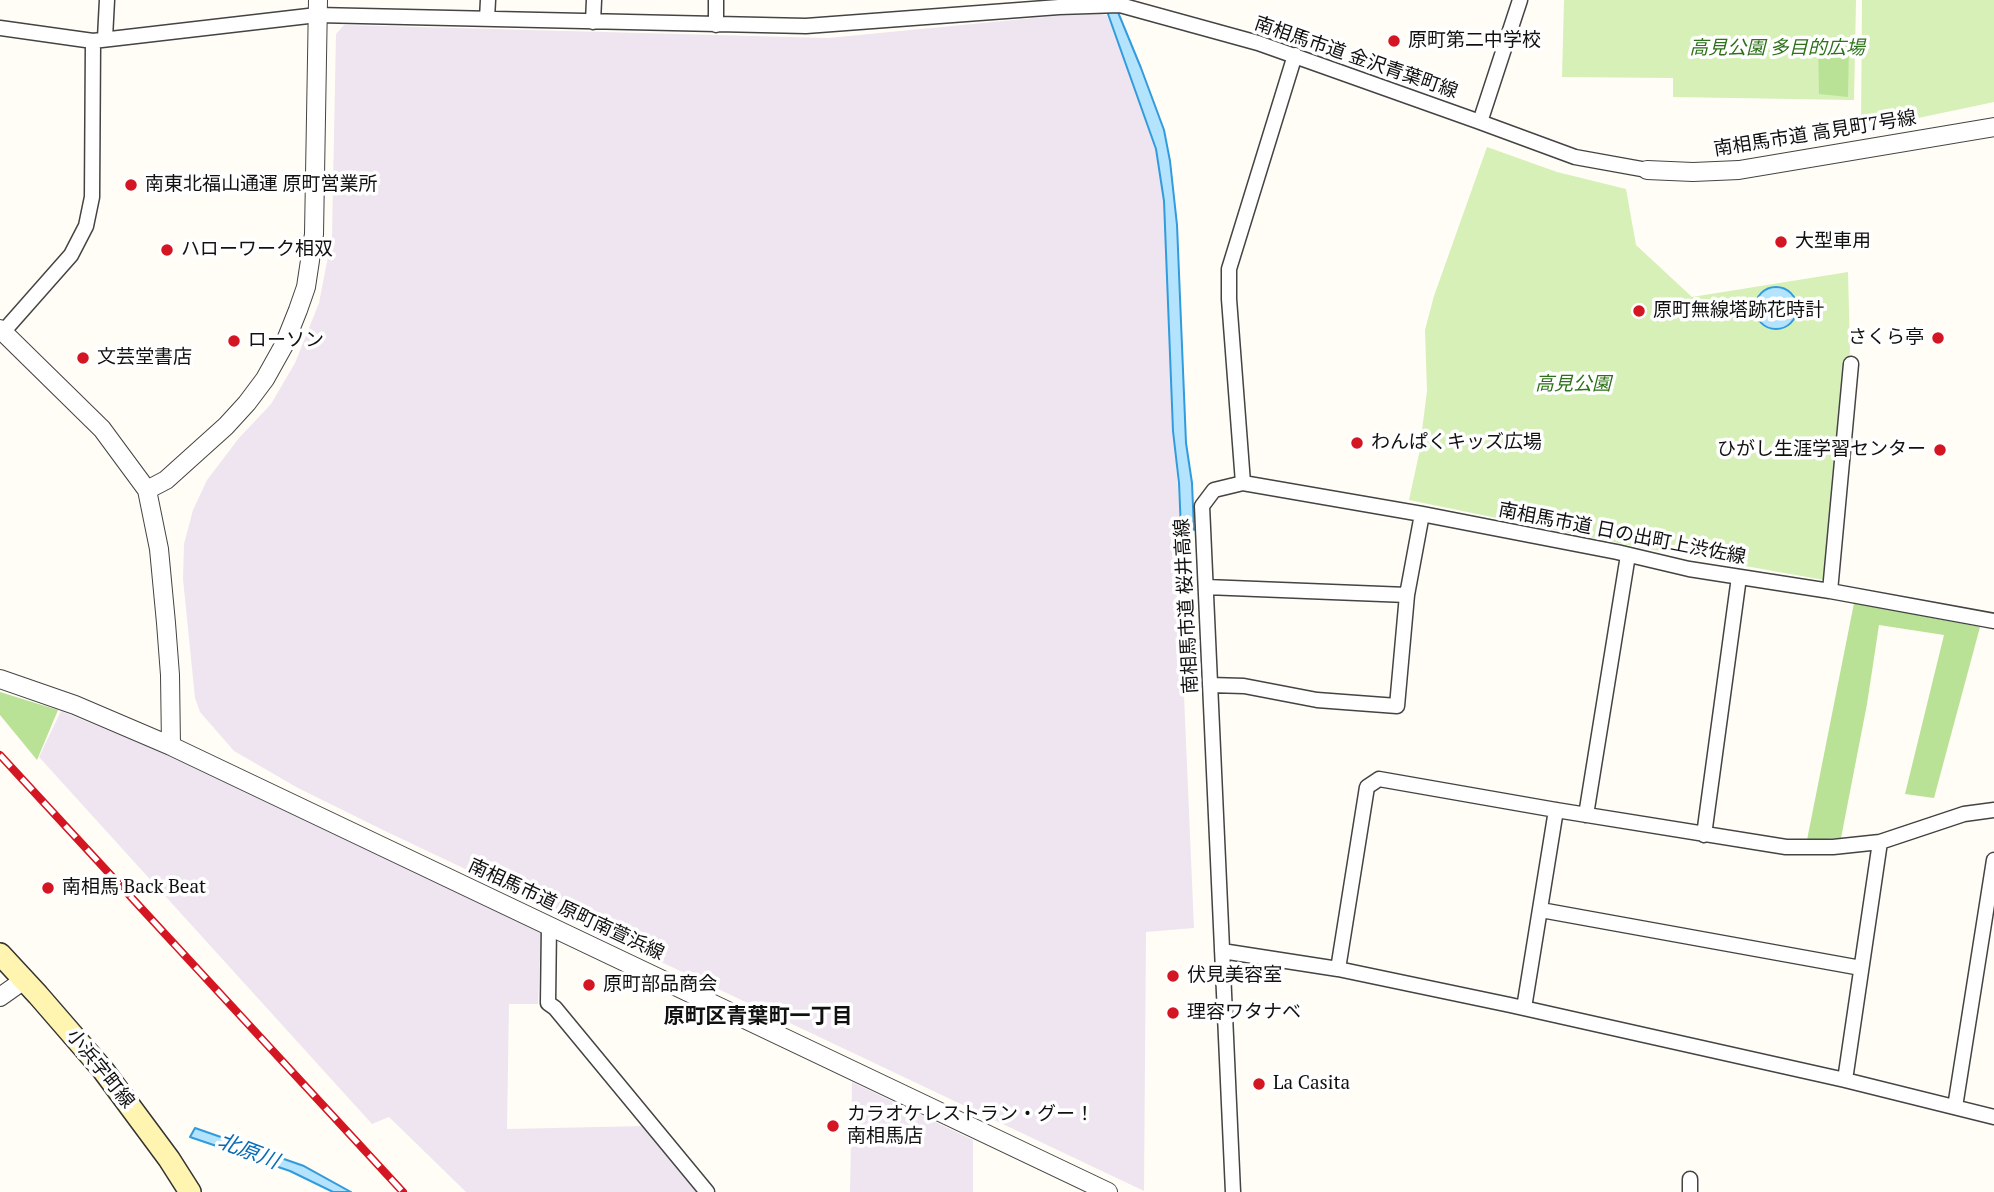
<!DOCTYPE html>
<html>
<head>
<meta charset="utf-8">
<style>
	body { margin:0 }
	canvas { display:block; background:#fffdf5 }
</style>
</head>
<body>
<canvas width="1994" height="1192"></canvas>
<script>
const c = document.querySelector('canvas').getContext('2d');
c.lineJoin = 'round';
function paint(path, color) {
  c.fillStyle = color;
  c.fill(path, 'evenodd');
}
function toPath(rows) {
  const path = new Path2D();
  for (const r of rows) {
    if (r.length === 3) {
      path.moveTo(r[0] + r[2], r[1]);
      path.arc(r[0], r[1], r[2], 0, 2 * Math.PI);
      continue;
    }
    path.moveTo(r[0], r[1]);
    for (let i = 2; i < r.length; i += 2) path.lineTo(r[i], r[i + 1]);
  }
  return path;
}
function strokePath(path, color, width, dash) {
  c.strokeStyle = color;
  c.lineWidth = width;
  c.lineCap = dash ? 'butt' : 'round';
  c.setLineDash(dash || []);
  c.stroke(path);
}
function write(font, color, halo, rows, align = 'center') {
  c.font = font + ' "PT Serif","Noto Sans JP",serif';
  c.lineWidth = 7;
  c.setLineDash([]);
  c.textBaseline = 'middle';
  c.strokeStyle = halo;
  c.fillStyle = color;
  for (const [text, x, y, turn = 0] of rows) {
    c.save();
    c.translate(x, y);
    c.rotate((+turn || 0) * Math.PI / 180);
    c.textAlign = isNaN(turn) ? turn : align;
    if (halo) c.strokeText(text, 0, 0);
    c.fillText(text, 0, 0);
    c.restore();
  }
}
const industrial = toPath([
	[1101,14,1107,15,1138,96,1155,149,1164,201,1174,433,1181,532,1177,533,1194,928,1146,932,1144,1191,383,830,298,788,234,751,200,712,195,698,183,579,184,544,193,510,207,480,239,438,271,404,295,363,319,303,332,236,336,34,344,25,828,38,1055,16],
	[61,711,178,759,541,932,538,1004,509,1004,507,1129,645,1126,699,1192,466,1192,389,1117,372,1124,39,757],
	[852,1082,973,1140,973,1192,850,1192]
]);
const green = toPath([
	[1564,0,1856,0,1854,100,1673,97,1673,78,1562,77],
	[1862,0,1994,0,1994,102,1861,130],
	[1487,147,1557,172,1626,189,1636,245,1692,297,1848,272,1850,351,1824,580,1638,547,1409,500,1419,454,1427,391,1425,330,1434,296]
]);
const forest = toPath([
	[1818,41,1849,45,1848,97,1819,94],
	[1854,603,1980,627,1934,798,1905,794,1944,635,1879,625,1867,704,1841,838,1807,840],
	[0,692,58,710,37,760,0,715]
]);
const water = toPath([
	[1103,0,1113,0,1141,68,1164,130,1170,161,1177,225,1186,443,1192,483,1194,530,1181,530,1179,483,1173,431,1164,201,1156,149,1103,0],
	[1776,308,21],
	[195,1128,304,1166,351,1192,333,1192,290,1171,190,1137,195,1128]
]);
const minor = toPath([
	[487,19,488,0],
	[593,22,594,0],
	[716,25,716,0],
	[0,28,93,41,317,15,806,26,1059,7,1120,5,1258,43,1480,122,1520,0],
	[105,38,107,0],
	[1480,122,1575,157,1647,170],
	[3,332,71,255,86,226,92,197,93,41],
	[1243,483,1422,514,1617,552,1689,569,1830,591,1994,621],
	[1206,587,1407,595],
	[1830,591,1851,364],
	[1210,685,1244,686,1317,700,1397,706,1407,595,1422,514],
	[1586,815,1628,555],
	[1704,835,1739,577],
	[1541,910,1861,968],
	[549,925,548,1003,555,1008,707,1192],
	[1222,951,1338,969,1510,1005,1845,1080,1994,1117],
	[1338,969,1367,787,1379,779,1556,810,1786,847,1833,847,1880,842,1964,814,1994,810],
	[1524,1008,1556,810],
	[1845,1080,1880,842],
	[1955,1107,1994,860],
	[1233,1192,1202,506,1214,490,1243,483,1229,299,1229,269,1295,55],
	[1690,1192,1690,1179]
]);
const tertiary = toPath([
	[1647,170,1693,172,1739,170,1994,127],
	[0,329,102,429,147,490,159,549,166,623,170,675,171,746],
	[147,490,166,480,226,426,247,403,265,379,284,345,298,310,306,287,314,234,318,0],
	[0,679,75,705,171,746,1108,1192],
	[0,997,24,980]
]);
const secondary = toPath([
	[0,954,38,995,103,1070,169,1159,190,1192]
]);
const rail = toPath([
	[0,755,403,1192]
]);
const markers = [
	[1394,41,7,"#d41623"],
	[131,185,7,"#d41623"],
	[1781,242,7,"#d41623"],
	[167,250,7,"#d41623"],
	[1639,311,7,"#d41623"],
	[1938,338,7,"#d41623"],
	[234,341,7,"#d41623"],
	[83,358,7,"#d41623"],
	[1357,443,7,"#d41623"],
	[1940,450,7,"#d41623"],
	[48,888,7,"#d41623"],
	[1173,976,7,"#d41623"],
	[589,985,7,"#d41623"],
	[1173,1013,7,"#d41623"],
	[1259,1084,7,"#d41623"],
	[833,1126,7,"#d41623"]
];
const poiNames = [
	["原町第二中学校",1408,41],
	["南東北福山通運 原町営業所",145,185],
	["大型車用",1795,242],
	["ハローワーク相双",181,250],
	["原町無線塔跡花時計",1653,311],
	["さくら亭",1924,338,"right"],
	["ローソン",248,341],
	["文芸堂書店",97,358],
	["わんぱくキッズ広場",1371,443],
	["ひがし生涯学習センター",1926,450,"right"],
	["南相馬 Back Beat",62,888],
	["伏見美容室",1187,976],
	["原町部品商会",603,985],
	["理容ワタナベ",1187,1013],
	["La Casita",1273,1084],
	["カラオケレストラン・グー！",847,1115],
	["南相馬店",847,1137]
];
const parkNames = [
	["高見公園 多目的広場",1777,49],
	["高見公園",1573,385]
];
const streetNames = [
	["南相馬市道 金沢青葉町線",1356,58,19],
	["南相馬市道 高見町7号線",1815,134,-9],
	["南相馬市道 日の出町上渋佐線",1622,534,11],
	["南相馬市道 桜井高線",1187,606,-93],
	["南相馬市道 原町南萱浜線",566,910,25],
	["小浜字町線",100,1069,51]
];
const neighbourhoodNames = [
	["原町区青葉町一丁目",758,1017]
];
const waterNames = [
	["北原川",248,1152,21]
];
paint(industrial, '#efe5f0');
paint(green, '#d6f0b8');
paint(forest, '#b9e296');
paint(water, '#b3e3fd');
strokePath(water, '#319bdd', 2);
strokePath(minor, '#444', 17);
strokePath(tertiary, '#444', 20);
strokePath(secondary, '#333', 24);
strokePath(minor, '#fff', 14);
strokePath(tertiary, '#fff', 18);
strokePath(secondary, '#fff5b0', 21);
strokePath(rail, '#d41623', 8);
strokePath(rail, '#fff', 5, [16]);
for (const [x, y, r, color] of markers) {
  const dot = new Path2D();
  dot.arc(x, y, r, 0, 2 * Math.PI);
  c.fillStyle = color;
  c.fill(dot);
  strokePath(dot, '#fff', 2.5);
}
write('19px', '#111', '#fff', poiNames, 'left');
write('italic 19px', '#2c7218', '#fff', parkNames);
write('19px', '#111', '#fff', streetNames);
write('bold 21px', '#111', '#fff', neighbourhoodNames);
write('italic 21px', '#096cb4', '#fff', waterNames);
</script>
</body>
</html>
